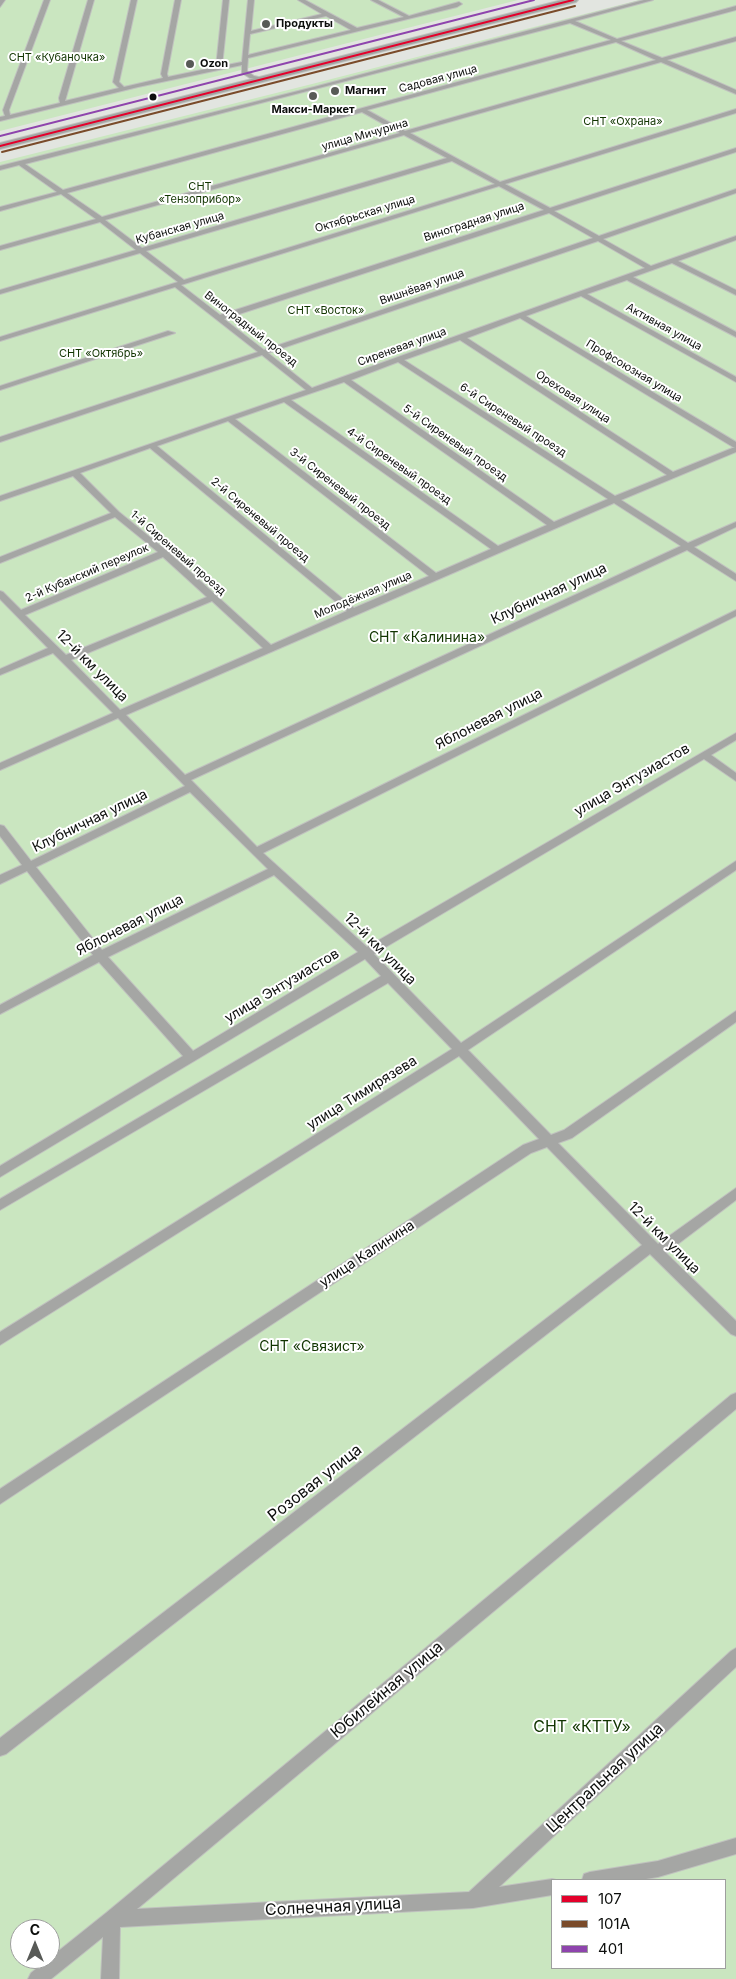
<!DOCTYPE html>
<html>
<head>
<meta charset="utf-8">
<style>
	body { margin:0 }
	#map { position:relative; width:736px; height:1979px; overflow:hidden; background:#e2e5e0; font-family:Inter,sans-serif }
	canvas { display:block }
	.legend { position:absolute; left:551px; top:1879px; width:175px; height:90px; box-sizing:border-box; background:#fff; border:1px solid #9e9f9e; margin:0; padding:6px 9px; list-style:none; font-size:15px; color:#0d0f0d }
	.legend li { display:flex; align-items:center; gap:10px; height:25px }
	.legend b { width:25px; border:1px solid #9e9f9e }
	.north { position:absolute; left:10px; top:1919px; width:50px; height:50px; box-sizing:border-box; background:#fff; border:1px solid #9e9f9e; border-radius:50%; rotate:0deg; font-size:14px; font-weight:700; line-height:20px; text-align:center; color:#0d0f0d }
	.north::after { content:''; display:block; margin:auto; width:18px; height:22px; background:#585a57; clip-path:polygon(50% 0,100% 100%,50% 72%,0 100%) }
</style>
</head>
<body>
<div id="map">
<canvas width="736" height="1979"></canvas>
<ul class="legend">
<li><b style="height:6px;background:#e4002b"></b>107</li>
<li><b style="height:6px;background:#7a4b2a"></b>101А</li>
<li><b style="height:6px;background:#8e44ad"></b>401</li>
</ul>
<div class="north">С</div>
</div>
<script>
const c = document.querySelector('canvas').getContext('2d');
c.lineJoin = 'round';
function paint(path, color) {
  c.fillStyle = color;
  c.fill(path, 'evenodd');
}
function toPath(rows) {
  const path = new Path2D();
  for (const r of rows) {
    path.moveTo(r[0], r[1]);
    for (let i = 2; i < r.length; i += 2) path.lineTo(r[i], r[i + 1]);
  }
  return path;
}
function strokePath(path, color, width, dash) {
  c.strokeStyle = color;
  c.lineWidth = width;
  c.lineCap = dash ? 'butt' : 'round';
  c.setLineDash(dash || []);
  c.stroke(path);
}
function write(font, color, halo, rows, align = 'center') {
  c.font = font + ' Inter,sans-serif';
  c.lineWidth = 4;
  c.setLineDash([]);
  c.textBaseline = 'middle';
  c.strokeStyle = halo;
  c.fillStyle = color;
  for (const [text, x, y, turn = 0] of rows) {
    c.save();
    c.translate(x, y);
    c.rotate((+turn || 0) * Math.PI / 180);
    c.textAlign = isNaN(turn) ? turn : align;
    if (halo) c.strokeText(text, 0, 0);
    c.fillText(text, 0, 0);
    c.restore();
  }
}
const green = toPath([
	[0,0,518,0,0,131],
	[639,0,736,0,736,1979,0,1979,0,162,312,84],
	[552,1880,725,1880,725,1968,552,1968],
	[20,1929,50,1929,50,1959,20,1959]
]);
const street = toPath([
	[0,0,5,0,0,7,0,0],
	[44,0,50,0,9,110,10,115,60,103,59,98,88,0,94,0,65,101,119,88,113,82,131,0,137,0,119,82,124,87,163,78,161,74,175,0,181,0,167,74,168,77,216,67,223,0,229,0,222,66,242,62,248,0,254,0,251,31,322,14,298,0,305,0,357,28,404,17,371,0,378,0,409,16,459,2,462,4,457,7,248,58,247,71,254,76,263,78,263,80,250,78,242,73,242,65,138,87,0,121,0,117,5,116,3,110,44,0],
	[326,16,351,30,248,55,250,34,326,16],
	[644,0,653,0,575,21,617,39,736,6,736,10,621,41,662,58,736,37,736,41,667,60,736,90,736,94,661,62,410,133,500,182,736,109,736,113,505,184,550,208,736,148,736,152,554,211,599,236,736,189,736,193,603,239,651,266,736,236,736,240,678,261,736,290,736,295,672,263,633,277,736,332,736,337,627,280,587,294,736,377,736,382,581,296,526,316,736,442,736,452,621,500,688,543,736,522,736,527,694,547,736,574,736,581,687,550,191,780,257,847,736,610,736,616,263,853,367,947,736,733,736,740,711,755,736,773,736,781,704,759,374,954,461,1043,736,861,736,870,468,1050,551,1135,564,1130,736,1011,736,1022,572,1138,558,1143,658,1244,736,1188,736,1200,666,1253,736,1321,736,1336,731,1334,650,1254,6,1754,0,1756,0,1738,642,1245,547,1147,531,1153,0,1504,0,1489,523,1145,539,1139,459,1056,0,1345,0,1332,452,1049,388,983,0,1210,0,1199,381,976,365,959,0,1177,0,1166,183,1056,99,962,0,1014,0,1005,93,955,27,871,0,884,0,875,22,865,0,836,0,825,4,826,31,861,185,786,118,718,0,770,0,763,113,713,53,653,0,675,0,669,48,648,0,599,0,591,3,592,21,610,158,552,115,517,0,563,0,557,111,513,73,476,0,501,0,496,306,390,262,355,0,442,0,437,258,352,175,287,0,341,0,337,178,282,140,253,0,294,0,290,136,250,100,222,0,250,0,246,96,219,61,194,0,211,0,207,57,192,19,165,0,170,0,166,314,87,644,0],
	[570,23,611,40,63,190,25,164,570,23],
	[616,42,656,60,405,131,367,110,616,42],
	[362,112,400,133,102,217,67,193,362,112],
	[404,135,447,158,142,248,105,220,404,135],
	[452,161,495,184,184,280,146,251,452,161],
	[499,186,544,210,220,315,181,285,499,186],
	[549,213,593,238,264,350,224,319,549,213],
	[598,241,645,268,312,388,268,353,598,241],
	[520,318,733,447,735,447,673,472,467,338,520,318],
	[460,340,667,475,615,496,404,360,460,340],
	[398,362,608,499,554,522,351,380,398,362],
	[344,382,547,525,498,546,291,400,344,382],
	[284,402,491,549,436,573,235,419,284,402],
	[228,421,429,576,354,608,157,446,228,421],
	[150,448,347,611,271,645,167,551,119,512,80,473,150,448],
	[614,503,681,546,185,775,126,715,614,503],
	[163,557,207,597,66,655,25,615,163,557],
	[212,601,263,648,120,710,71,660,212,601],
	[190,792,268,869,102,950,36,867,190,792],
	[274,875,358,952,193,1051,108,957,274,875],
	[168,331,175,333,0,390,0,386,168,331],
	[736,1393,736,1409,137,1909,469,1892,731,1651,736,1648,736,1667,499,1887,552,1879,556,1880,552,1880,552,1895,473,1908,120,1927,119,1979,101,1979,103,1937,51,1979,28,1979,31,1973,106,1913,731,1395,736,1393],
	[736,1838,736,1854,658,1877,640,1880,582,1880,584,1874,590,1872,658,1861,736,1838]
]);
const highway = toPath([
	[562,0,578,0,576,2,0,149,0,143,562,0]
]);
const bus1 = toPath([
	[0,146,573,0]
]);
const bus2 = toPath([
	[2,152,575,6]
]);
const bus3 = toPath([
	[0,136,534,0]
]);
const markers = [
	[266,24,5,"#585a57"],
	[190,64,5,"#585a57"],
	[335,91,5,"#585a57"],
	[313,96,5,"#585a57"],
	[153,97,4.5,"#0d0f0d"]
];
const farPoinames = [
	["Продукты",276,24],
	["Ozon",200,64],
	["Магнит",345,91],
	["Макси-Маркет",313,110,"center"]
];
const farParknames = [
	["СНТ «Кубаночка»",57,58],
	["СНТ «Охрана»",623,122],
	["СНТ",200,187],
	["«Тензоприбор»",200,200],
	["СНТ «Восток»",326,311],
	["СНТ «Октябрь»",101,354]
];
const farStreetnames = [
	["Садовая улица",438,79,-15],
	["улица Мичурина",365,135,-16],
	["Октябрьская улица",365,214,-17],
	["Виноградная улица",474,222,-18],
	["Кубанская улица",180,228,-16],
	["Вишнёвая улица",422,287,-19],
	["Активная улица",664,327,29],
	["Виноградный проезд",251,329,38],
	["Сиреневая улица",402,347,-20],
	["Профсоюзная улица",634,371,31],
	["Ореховая улица",573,397,33],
	["6-й Сиреневый проезд",513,420,33],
	["5-й Сиреневый проезд",455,443,35],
	["4-й Сиреневый проезд",399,466,35],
	["3-й Сиреневый проезд",340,489,38],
	["2-й Сиреневый проезд",260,520,40],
	["1-й Сиреневый проезд",178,553,41],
	["2-й Кубанский переулок",87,573,-23],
	["Молодёжная улица",363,595,-23]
];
const streetNames = [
	["Клубничная улица",549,594,-25],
	["12-й км улица",92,666,45],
	["Яблоневая улица",489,719,-27],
	["улица Энтузиастов",632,780,-30],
	["Клубничная улица",90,821,-26],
	["Яблоневая улица",130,925,-27],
	["12-й км улица",380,949,45],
	["улица Энтузиастов",282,986,-31],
	["улица Тимирязева",362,1093,-32],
	["12-й км улица",664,1238,45],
	["улица Калинина",367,1254,-33]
];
const parkNames = [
	["СНТ «Калинина»",427,638],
	["СНТ «Связист»",312,1347]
];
const nearStreetnames = [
	["Розовая улица",315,1483,-38],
	["Юбилейная улица",387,1690,-40],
	["Центральная улица",605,1778,-43],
	["Солнечная улица",333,1907,-3]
];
const nearParknames = [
	["СНТ «КТТУ»",582,1727]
];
paint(green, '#cae6c0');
strokePath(street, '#c0c2bf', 2);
strokePath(highway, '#c0c2bf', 2);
paint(street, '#a5a6a4');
paint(highway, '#a2a4a1');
strokePath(bus1, '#e4002b', 2);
strokePath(bus2, '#7a4b2a', 2);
strokePath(bus3, '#8e44ad', 2);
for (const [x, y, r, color] of markers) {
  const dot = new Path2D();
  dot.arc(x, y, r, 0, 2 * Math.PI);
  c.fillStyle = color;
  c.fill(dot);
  strokePath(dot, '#fff', 2);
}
write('bold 11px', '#0d0f0d', '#fff', farPoinames, 'left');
write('11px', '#113500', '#fff', farParknames);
write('11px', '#0d0f0d', '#fff', farStreetnames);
write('14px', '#0d0f0d', '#fff', streetNames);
write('14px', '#113500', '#fff', parkNames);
write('16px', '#0d0f0d', '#fff', nearStreetnames);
write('16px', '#113500', '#fff', nearParknames);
</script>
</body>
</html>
